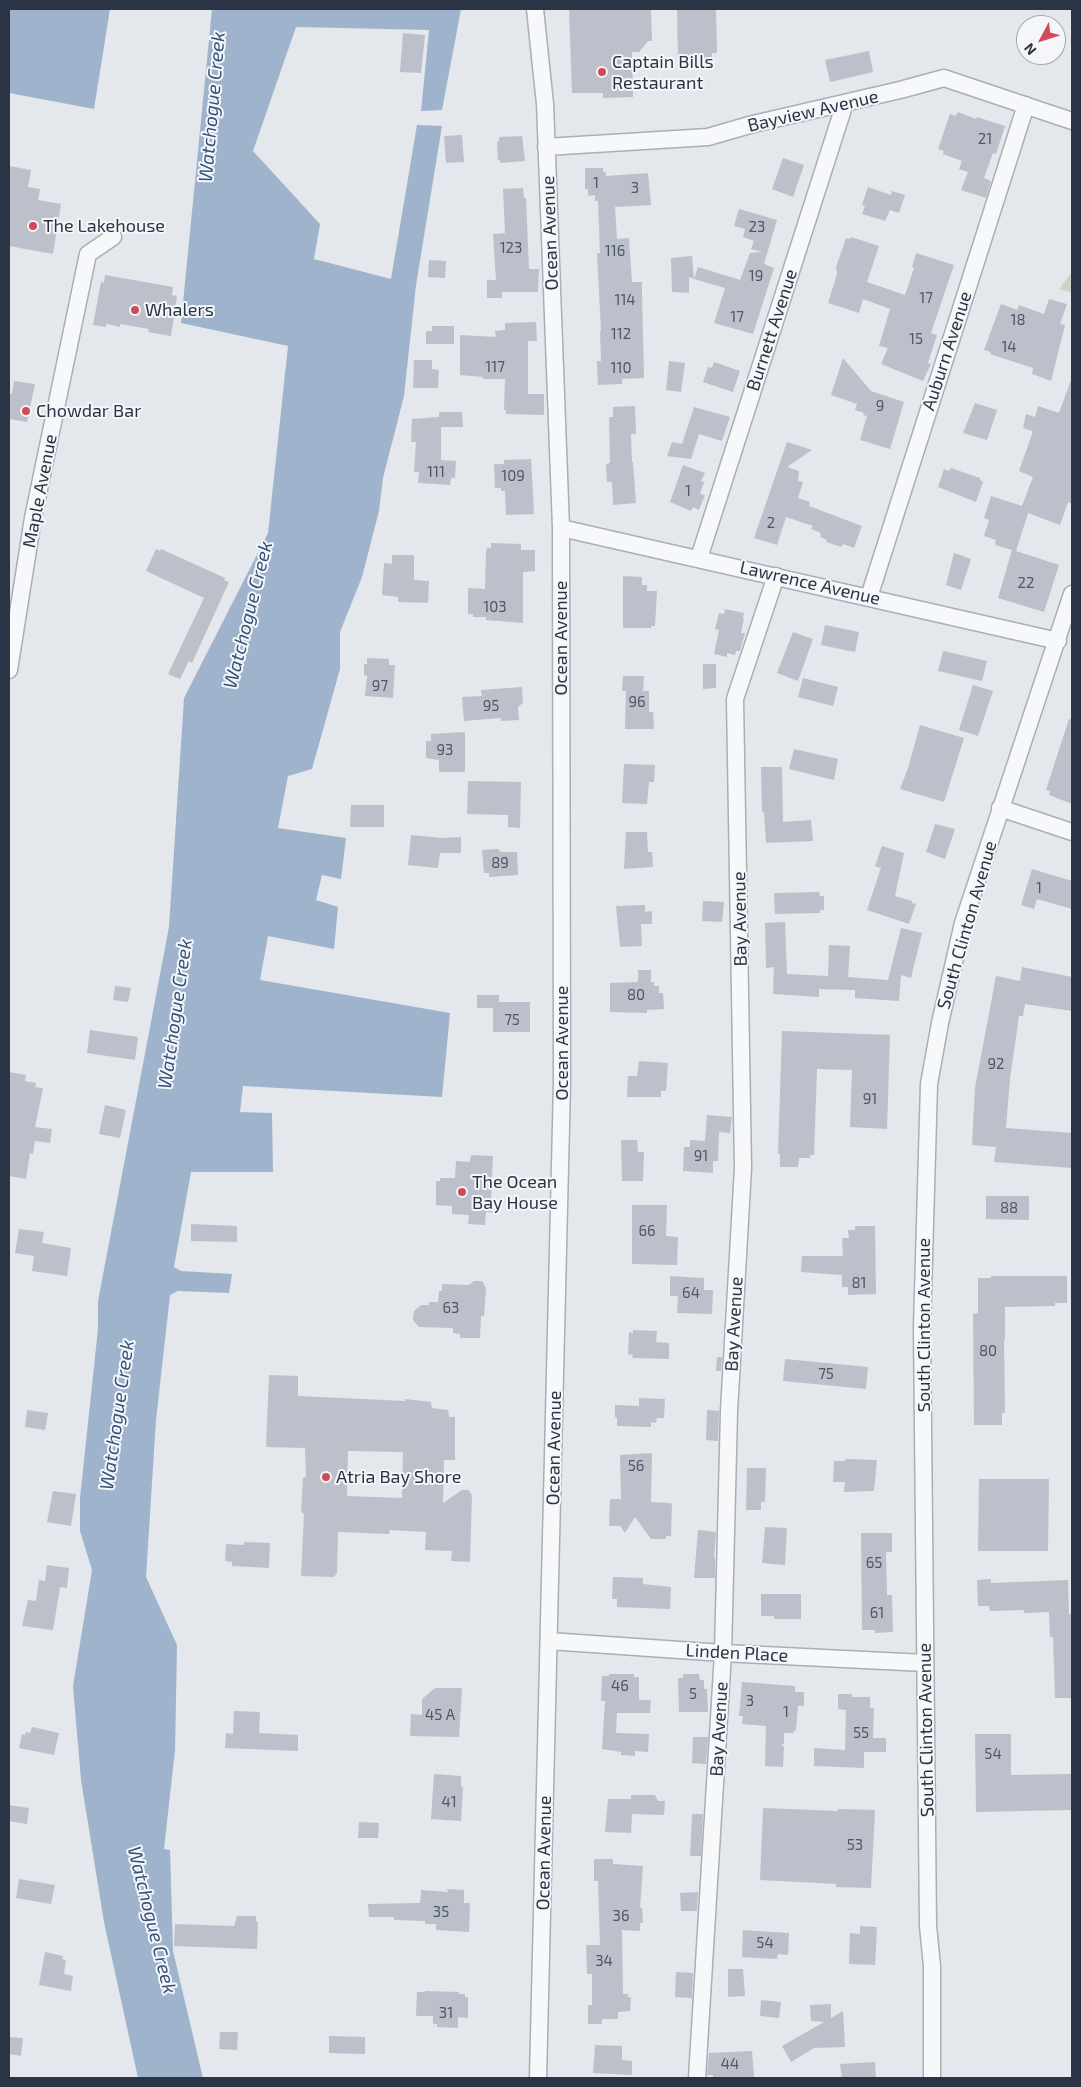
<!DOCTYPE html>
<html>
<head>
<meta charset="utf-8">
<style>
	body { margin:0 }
	#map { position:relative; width:1081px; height:2087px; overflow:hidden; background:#e4e7ec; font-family:"Exo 2",sans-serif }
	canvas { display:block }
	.frame { position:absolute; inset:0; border:10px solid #2b3445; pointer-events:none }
	.north { position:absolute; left:1016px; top:15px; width:50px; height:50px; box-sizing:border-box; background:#f4f6f9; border:1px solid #a4a8b1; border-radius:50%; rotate:230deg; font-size:14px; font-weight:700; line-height:20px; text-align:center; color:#2b3445 }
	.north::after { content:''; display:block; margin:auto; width:18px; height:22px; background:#d1495b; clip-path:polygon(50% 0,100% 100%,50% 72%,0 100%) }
</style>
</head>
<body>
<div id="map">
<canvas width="1081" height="2087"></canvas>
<div class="frame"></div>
<div class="north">N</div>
</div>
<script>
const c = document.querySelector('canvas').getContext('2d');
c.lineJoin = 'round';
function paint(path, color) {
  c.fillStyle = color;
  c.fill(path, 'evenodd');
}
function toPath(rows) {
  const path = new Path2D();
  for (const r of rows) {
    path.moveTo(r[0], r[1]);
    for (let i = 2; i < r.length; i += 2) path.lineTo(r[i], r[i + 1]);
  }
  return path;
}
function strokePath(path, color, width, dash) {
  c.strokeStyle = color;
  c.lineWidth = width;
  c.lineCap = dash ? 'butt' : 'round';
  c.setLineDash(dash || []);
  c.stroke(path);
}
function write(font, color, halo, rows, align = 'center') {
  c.font = font + ' "Exo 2",sans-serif';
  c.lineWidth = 4;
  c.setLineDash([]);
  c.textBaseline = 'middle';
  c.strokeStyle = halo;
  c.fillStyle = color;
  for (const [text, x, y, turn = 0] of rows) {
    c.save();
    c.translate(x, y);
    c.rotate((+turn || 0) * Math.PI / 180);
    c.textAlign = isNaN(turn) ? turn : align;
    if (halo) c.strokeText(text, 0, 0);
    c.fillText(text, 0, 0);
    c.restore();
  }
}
const green = toPath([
	[1072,259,1072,293,1059,289,1071,273]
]);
const water = toPath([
	[9,9,110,9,94,109,9,93],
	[212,9,461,9,442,110,421,111,429,30,296,27,253,151,320,224,314,259,391,279,417,125,442,126,416,285,404,396,383,478,379,511,362,577,340,632,340,669,312,769,288,776,278,828,346,838,341,879,322,875,316,900,338,907,334,949,268,936,260,980,450,1013,442,1097,243,1086,240,1112,272,1113,273,1172,191,1172,174,1267,181,1271,232,1274,229,1293,178,1291,170,1295,156,1420,146,1577,177,1645,175,1750,164,1849,170,1850,173,1951,203,2078,138,2078,104,1922,81,1780,73,1686,92,1570,80,1531,80,1498,98,1329,98,1301,169,927,184,698,268,533,288,346,181,323]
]);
const building = toPath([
	[572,9,651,9,652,41,648,41,639,52,632,52,633,97,603,98,603,93,572,93,569,10],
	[677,9,716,9,717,53,712,53,712,61,706,62,706,67,691,67,691,61,678,61],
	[403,33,425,35,421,73,400,72],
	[869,51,873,72,830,82,825,60],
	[958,112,976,119,977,117,1005,126,996,154,993,153,984,178,991,181,986,198,961,190,968,172,959,169,962,161,943,154,944,151,938,149,950,114,956,116],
	[462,135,464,162,446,163,444,136],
	[522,136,525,161,500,163,500,160,498,160,497,142,499,141,499,137],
	[783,158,804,165,793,197,772,189],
	[9,166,31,170,28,187,40,189,38,200,61,204,53,254,9,246],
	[585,168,603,168,603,172,606,172,606,176,648,173,651,205,615,207,617,239,629,238,632,282,642,282,642,294,644,378,622,379,622,384,598,385,597,361,601,361,600,331,601,331,597,253,600,253,598,201,595,201,595,195,588,196,588,189,585,189],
	[868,187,891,195,892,191,905,195,899,213,890,210,885,221,862,214,865,206,862,205],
	[523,188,524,198,526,198,529,269,539,269,538,292,502,292,502,298,487,298,487,280,496,280,493,234,505,233,503,189],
	[739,209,777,220,764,264,774,268,753,334,714,323,725,288,694,279,698,267,740,280,750,253,762,252,751,249,754,241,743,237,745,229,734,226],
	[851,237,879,246,867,282,905,295,914,268,912,267,916,253,954,265,931,333,937,335,928,363,931,364,923,381,881,364,888,348,879,346,890,309,863,299,859,313,828,303,837,274,836,267,846,238,850,239],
	[692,256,694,279,689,277,689,293,672,292,671,258],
	[429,260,446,261,445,278,428,277],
	[105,275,173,287,172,295,177,296,171,336,148,332,149,329,120,324,120,327,106,324,106,327,93,325,101,282,104,283],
	[1049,299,1067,304,1060,324,1065,325,1051,381,1032,374,1033,368,990,354,991,352,984,350,1001,304,1017,310,1019,305,1044,314],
	[536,322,537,341,528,341,528,394,544,394,544,415,506,414,506,410,504,410,505,379,483,379,483,377,460,375,460,335,496,337,495,331,505,330,505,323],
	[432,326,454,326,454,344,426,344,426,331,432,331],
	[843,358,871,391,904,402,890,449,860,440,867,416,863,415,864,413,855,410,857,404,831,395],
	[414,360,432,360,432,369,439,370,438,388,413,388],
	[669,361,685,363,681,392,666,390],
	[714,362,740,371,733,392,703,382,708,367,712,368],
	[1071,380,1072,381,1072,504,1068,502,1060,525,1028,513,1016,551,1059,565,1044,612,998,598,1012,550,995,545,996,540,984,536,989,520,984,518,991,496,1022,506,1033,477,1019,471,1032,434,1032,431,1023,428,1026,414,1035,417,1038,406,1059,413],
	[14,381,35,384,27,422,9,419,9,393,12,394],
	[975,403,997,410,987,440,963,433],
	[635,406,636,434,631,434,632,462,633,462,636,503,613,505,612,482,607,482,606,464,610,463,609,417,613,417,613,407],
	[694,407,730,417,722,441,699,434,691,459,667,456,672,442,682,444],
	[439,412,462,412,463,427,441,427,441,460,456,461,455,478,451,478,450,485,418,483,419,472,414,472,416,442,411,442,412,419,439,417],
	[787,442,812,450,787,467,799,471,798,481,803,482,798,498,810,502,809,506,862,526,854,548,843,544,841,547,826,542,827,540,820,537,821,533,811,529,813,526,786,517,777,545,754,538],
	[531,459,534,514,506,515,505,491,501,491,501,488,495,488,494,464,504,464,504,460],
	[683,465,705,473,701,481,704,482,700,494,705,495,699,510,693,507,691,511,670,502],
	[951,468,980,478,980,480,983,482,976,502,938,487,944,469,949,471],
	[491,543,521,544,521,550,535,550,535,571,523,572,523,623,486,620,486,617,473,617,473,614,468,614,468,588,485,589,486,552,487,548,491,548],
	[156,549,160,551,161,549,225,578,224,580,229,582,192,663,189,661,180,679,168,674,204,598,146,571],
	[954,553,971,559,961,590,946,585],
	[392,555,414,555,414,580,429,581,428,603,398,602,398,597,382,595,384,563,392,564],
	[623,576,642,577,642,585,647,585,647,591,657,591,655,626,651,626,651,628,623,628],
	[725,609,744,613,743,619,744,619,741,633,745,633,740,651,736,651,735,655,727,653,727,657,714,654,719,630,715,629,719,613,724,614],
	[825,625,859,632,855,652,821,645],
	[793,632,813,639,798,681,777,673],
	[943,651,987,661,982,681,938,671],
	[367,658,389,659,389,665,395,665,393,698,365,696,367,676,364,675,364,664,367,664],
	[703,664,716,664,716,688,703,689],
	[623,676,644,676,643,691,649,691,649,712,653,712,654,729,625,729,626,691,622,691],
	[803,678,838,687,833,706,798,697],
	[973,685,993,691,978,736,959,730],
	[522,687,523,703,518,707,519,720,501,721,501,718,464,721,462,697,482,696,481,690],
	[1069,719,1072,720,1072,804,1049,795,1050,791,1046,790],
	[920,725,964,738,944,802,900,789,908,768],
	[465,732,465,772,439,772,439,760,426,758,426,741,431,741,431,734],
	[794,749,838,759,834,780,789,769],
	[624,764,655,765,654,782,649,782,647,804,622,803],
	[761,767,782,767,783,822,811,820,813,841,766,843,764,812,762,812],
	[468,781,521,782,520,828,508,827,508,815,467,814],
	[351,805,384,805,384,827,350,827],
	[935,824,955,829,945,859,926,852],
	[626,832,647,832,648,852,652,852,653,867,624,869],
	[411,835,443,838,461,837,461,853,440,853,438,868,408,865],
	[882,846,904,853,895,896,912,901,912,903,916,904,909,924,867,910,881,868,875,866],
	[498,849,501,852,517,852,518,875,489,877,489,873,484,873,482,850],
	[1032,869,1072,881,1072,909,1037,899,1034,909,1021,905],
	[819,892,820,896,824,896,824,910,820,910,820,913,775,914,774,893],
	[703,901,724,902,722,922,702,921],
	[645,905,645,912,652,911,652,924,641,924,642,946,620,947,616,906],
	[785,922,787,974,828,976,829,945,850,946,848,977,888,980,901,928,922,933,911,978,901,975,899,1001,855,998,855,990,819,989,819,997,773,994,774,967,766,968,765,923],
	[1022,967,1072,977,1072,1011,1025,1004,1023,1016,1019,1016,1010,1079,1006,1128,1072,1133,1072,1168,994,1162,996,1147,972,1145,975,1088,996,976,1020,981],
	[638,970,651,970,651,982,654,982,654,986,659,986,659,993,663,993,664,1009,647,1010,647,1013,610,1012,610,983,638,982],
	[115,986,131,988,128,1002,113,1000],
	[477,995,499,995,499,1002,530,1002,530,1032,493,1032,493,1008,477,1008],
	[90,1030,138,1037,135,1060,87,1053],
	[782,1031,890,1035,887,1129,850,1127,852,1070,817,1069,814,1155,810,1155,810,1158,799,1158,798,1167,780,1167,780,1154,778,1154],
	[639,1061,668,1063,666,1091,661,1091,661,1097,627,1097,628,1076,637,1076],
	[9,1072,26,1075,25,1081,36,1083,35,1087,43,1088,35,1127,52,1129,50,1143,35,1141,33,1154,30,1153,26,1179,9,1176],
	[105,1105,126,1110,120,1138,99,1134],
	[707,1115,732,1117,730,1133,719,1132,718,1161,713,1161,713,1173,683,1171,684,1147,690,1147,690,1140,705,1141],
	[621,1140,637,1140,638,1152,644,1152,643,1181,622,1181],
	[471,1155,493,1156,491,1200,495,1200,494,1213,486,1212,485,1225,468,1224,469,1215,452,1214,452,1206,436,1205,436,1181,440,1181,440,1178,455,1178,456,1161,470,1162],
	[986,1196,1029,1196,1029,1220,986,1219],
	[632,1205,667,1205,666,1236,678,1237,677,1265,632,1264],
	[191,1224,237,1226,237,1242,191,1241],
	[855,1226,875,1226,876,1294,848,1295,848,1287,842,1287,842,1275,801,1272,802,1256,843,1256,842,1238,849,1238,848,1230,855,1230],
	[19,1229,44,1232,42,1243,71,1248,67,1276,32,1271,34,1256,15,1253],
	[670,1276,704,1278,704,1290,713,1290,712,1314,677,1313,678,1296,670,1296],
	[991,1276,1067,1276,1067,1303,1055,1303,1055,1306,1005,1307,1005,1339,1004,1339,1005,1413,1002,1413,1002,1425,974,1425,973,1314,978,1313,978,1278,991,1278],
	[474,1281,482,1281,486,1288,484,1316,481,1316,480,1338,460,1338,460,1334,453,1333,453,1328,419,1327,413,1320,414,1311,421,1305,429,1305,429,1302,438,1302,439,1291,442,1291,442,1284,469,1285],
	[633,1330,657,1331,656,1342,669,1343,669,1359,632,1358,633,1355,628,1354,629,1332,633,1333],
	[717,1357,722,1357,721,1371,716,1371],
	[785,1359,868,1367,866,1389,783,1381],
	[269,1375,298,1376,298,1396,405,1401,405,1399,431,1402,432,1408,448,1410,449,1417,455,1417,455,1460,444,1460,443,1503,462,1490,469,1490,472,1496,470,1562,451,1561,452,1551,425,1550,426,1532,390,1530,389,1534,338,1532,337,1573,334,1577,301,1576,304,1514,301,1512,303,1478,306,1476,305,1448,266,1447],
	[348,1451,403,1452,402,1498,347,1496],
	[639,1398,665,1399,664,1418,657,1418,656,1423,651,1422,651,1427,617,1426,617,1418,615,1417,615,1405,639,1406],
	[27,1410,48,1413,45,1430,25,1427],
	[707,1410,719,1411,718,1441,706,1440],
	[652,1453,651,1502,670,1503,672,1504,671,1536,666,1536,666,1539,651,1539,635,1517,625,1533,620,1526,609,1526,610,1499,621,1499,620,1455],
	[845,1459,877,1460,874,1491,844,1492,845,1482,833,1482,834,1461,845,1461],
	[747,1468,766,1468,765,1502,761,1502,761,1510,746,1510],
	[979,1479,1049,1479,1048,1551,978,1551],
	[53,1491,76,1494,71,1526,47,1522],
	[765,1527,787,1528,785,1565,762,1563],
	[698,1530,716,1532,714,1557,715,1557,715,1578,694,1578],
	[861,1533,892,1533,892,1552,886,1552,887,1595,892,1595,893,1632,875,1633,875,1630,862,1630],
	[244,1542,270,1543,269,1568,232,1566,232,1562,225,1561,226,1544,244,1545],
	[47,1565,69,1568,67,1588,60,1587,53,1630,22,1626,28,1600,36,1601,39,1580,45,1581],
	[613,1577,643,1578,643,1584,671,1587,670,1609,617,1607,617,1599,612,1599],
	[991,1579,991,1583,1068,1580,1069,1614,1072,1614,1072,1698,1055,1698,1053,1637,1050,1637,1049,1612,1024,1613,1024,1610,990,1611,989,1606,978,1606,977,1580],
	[761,1594,801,1594,801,1619,774,1619,774,1616,761,1616],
	[609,1674,634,1674,634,1677,639,1677,639,1700,651,1700,650,1713,617,1713,616,1733,649,1734,648,1752,635,1751,635,1756,621,1755,621,1752,602,1749,605,1701,601,1701,602,1676,609,1676],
	[683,1674,699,1674,700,1680,704,1680,704,1689,707,1689,708,1712,679,1712,678,1678,683,1678],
	[742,1682,795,1686,795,1692,804,1692,804,1706,798,1706,796,1729,793,1733,784,1733,784,1743,781,1746,784,1746,783,1767,765,1766,766,1726,742,1724,743,1716,739,1716],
	[435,1688,462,1688,459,1737,410,1736,411,1714,422,1715,422,1699],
	[838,1694,852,1694,852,1697,870,1697,870,1708,874,1708,873,1738,886,1738,886,1752,864,1752,864,1768,814,1766,814,1748,845,1750,846,1710,838,1709],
	[234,1711,260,1712,259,1733,298,1735,298,1751,225,1748,226,1733,233,1734],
	[32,1727,59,1733,54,1755,19,1748,22,1734,25,1735,26,1732,30,1733],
	[975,1734,1011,1734,1011,1775,1072,1774,1072,1810,976,1812],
	[693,1737,708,1737,706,1764,692,1763],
	[434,1774,461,1776,461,1787,463,1787,461,1821,431,1819],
	[631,1795,655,1795,658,1801,665,1801,664,1815,632,1814,631,1833,605,1832,608,1799,631,1799],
	[9,1805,29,1808,27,1824,9,1821],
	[763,1808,838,1811,838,1809,875,1810,871,1888,836,1887,836,1884,760,1880],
	[692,1814,703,1814,701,1856,690,1856],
	[359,1822,379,1823,378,1838,358,1838],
	[594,1859,613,1859,613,1864,643,1866,640,1908,642,1908,643,1923,640,1923,640,1931,622,1930,623,1994,628,1994,628,1997,631,1997,630,2011,618,2012,618,2019,602,2019,602,2024,588,2024,588,2005,592,2005,592,1974,587,1974,586,1945,600,1945,598,1881,594,1881],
	[19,1879,55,1885,51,1904,16,1898],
	[447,1889,464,1890,464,1903,470,1903,469,1932,436,1930,436,1924,425,1924,425,1921,394,1920,394,1917,369,1917,368,1904,420,1903,421,1890,448,1892],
	[698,1892,697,1911,681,1911,680,1893],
	[237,1916,256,1916,256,1921,258,1922,257,1949,174,1946,175,1924,234,1926],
	[860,1926,877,1927,875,1965,849,1964,850,1933,860,1934],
	[743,1930,789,1933,788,1955,778,1954,777,1959,742,1957],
	[45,1952,63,1956,62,1959,66,1960,64,1974,73,1976,71,1991,39,1985],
	[728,1969,743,1969,745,1996,728,1997],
	[676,1972,693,1973,692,1998,675,1997],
	[425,1991,459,1992,459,1994,465,1994,465,1997,468,1997,468,2018,458,2017,458,2028,437,2027,437,2024,433,2024,433,2016,416,2016,417,1992,425,1992],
	[761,2000,781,2002,779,2018,760,2016],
	[831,2004,831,2018,843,2011,845,2047,814,2048,791,2062,782,2046,824,2022,811,2021,810,2005],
	[220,2032,238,2032,237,2050,219,2049],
	[329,2036,365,2037,365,2054,329,2053],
	[9,2037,23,2038,21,2056,9,2054],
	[595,2045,622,2046,622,2060,632,2061,632,2075,593,2073],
	[752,2051,754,2078,713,2078,713,2075,707,2075,709,2053],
	[875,2062,876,2078,842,2078,840,2064]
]);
const street = toPath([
	[535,9,545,104,561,528,562,1083,538,2078],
	[546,147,708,137,753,124,900,90,944,78,1072,121],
	[561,528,1058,641],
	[699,558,845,103],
	[869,597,1026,105],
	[9,670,33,518,88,254,113,237],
	[1000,808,1072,832],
	[549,1641,723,1653,925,1663],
	[697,2078,723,1653,729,1411,743,1168,735,699,776,576],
	[932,2078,932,1966,928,1926,922,1328,929,1084,940,1023,963,923,1072,594]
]);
const markers = [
	[602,72,5,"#d1495b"],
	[33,226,5,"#d1495b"],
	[135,310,5,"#d1495b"],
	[26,411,5,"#d1495b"],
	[462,1192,5,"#d1495b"],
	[326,1477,5,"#d1495b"]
];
const numberNames = [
	["21",985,139],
	["1",596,183],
	["3",635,188],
	["23",757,227],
	["123",511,248],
	["116",615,251],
	["19",756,276],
	["17",926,298],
	["114",625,300],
	["17",737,317],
	["18",1018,320],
	["112",621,334],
	["15",916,339],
	["14",1009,347],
	["117",495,367],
	["110",621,368],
	["9",880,406],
	["111",436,472],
	["109",513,476],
	["1",688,491],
	["2",771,523],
	["22",1026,583],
	["103",495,607],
	["97",380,686],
	["96",637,702],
	["95",491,706],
	["93",445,750],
	["89",500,863],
	["1",1039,888],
	["80",636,995],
	["75",512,1020],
	["92",996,1064],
	["91",870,1099],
	["91",701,1156],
	["88",1009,1208],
	["66",647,1231],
	["81",859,1283],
	["64",691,1293],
	["63",451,1308],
	["80",988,1351],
	["75",826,1374],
	["56",636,1466],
	["65",874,1563],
	["61",877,1613],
	["46",620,1686],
	["5",693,1694],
	["3",750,1701],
	["1",786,1712],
	["45 A",440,1715],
	["55",861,1733],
	["54",993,1754],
	["41",449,1802],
	["53",855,1845],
	["35",441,1912],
	["36",621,1916],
	["54",765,1943],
	["34",604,1961],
	["31",446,2013],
	["44",730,2064]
];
const poiNames = [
	["Captain Bills",612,62],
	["Restaurant",612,83],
	["The Lakehouse",43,226],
	["Whalers",145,310],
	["Chowdar Bar",36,411],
	["The Ocean",472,1182],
	["Bay House",472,1203],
	["Atria Bay Shore",336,1477]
];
const streetNames = [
	["Bayview Avenue",813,111,-13],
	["Ocean Avenue",550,233,-92],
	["Burnett Avenue",772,330,-72],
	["Auburn Avenue",947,351,-72],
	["Maple Avenue",40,491,-79],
	["Lawrence Avenue",810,583,13],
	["Ocean Avenue",561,638,-90],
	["Bay Avenue",740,919,-91],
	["South Clinton Avenue",967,925,-74],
	["Ocean Avenue",562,1043,-90],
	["Bay Avenue",734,1324,-87],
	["South Clinton Avenue",924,1325,-90],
	["Ocean Avenue",554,1448,-89],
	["Linden Place",737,1653,3],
	["Bay Avenue",719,1729,-87],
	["South Clinton Avenue",926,1730,-91],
	["Ocean Avenue",544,1853,-89]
];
const waterNames = [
	["Watchogue Creek",212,107,-85],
	["Watchogue Creek",248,615,-76],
	["Watchogue Creek",175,1014,-82],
	["Watchogue Creek",117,1415,-82],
	["Watchogue Creek",152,1920,76]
];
paint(green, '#c9d6c5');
paint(water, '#9fb4cc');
paint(building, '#bbc0ca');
strokePath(street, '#a9aeb7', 19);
strokePath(street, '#f7f8fa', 16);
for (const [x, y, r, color] of markers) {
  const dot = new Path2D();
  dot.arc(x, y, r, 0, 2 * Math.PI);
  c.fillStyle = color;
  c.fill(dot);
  strokePath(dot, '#f4f6f9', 2);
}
write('15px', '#4f5766', null, numberNames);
write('18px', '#2b3445', '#f4f6f9', poiNames, 'left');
write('18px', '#2b3445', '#f4f6f9', streetNames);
write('italic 19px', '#34527a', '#f4f6f9', waterNames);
</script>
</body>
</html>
